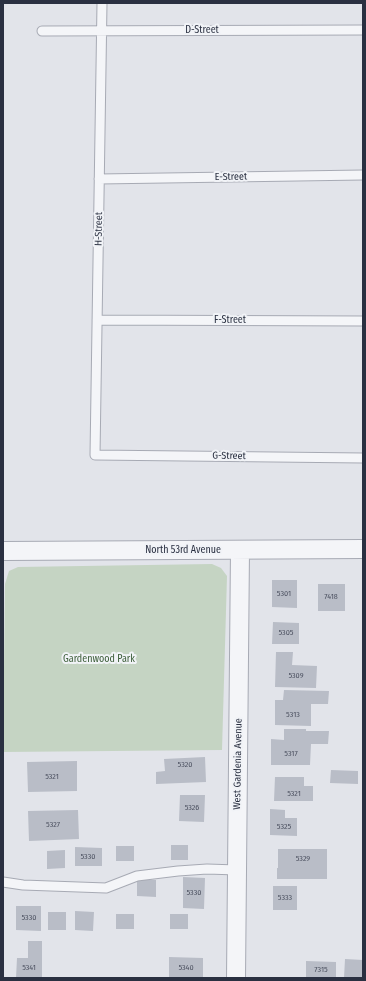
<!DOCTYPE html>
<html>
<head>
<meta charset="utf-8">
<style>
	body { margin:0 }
	#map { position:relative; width:366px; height:981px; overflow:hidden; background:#e2e4ea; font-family:"Fira Sans Condensed",sans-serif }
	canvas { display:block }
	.frame { position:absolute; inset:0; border:4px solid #2a3041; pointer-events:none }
</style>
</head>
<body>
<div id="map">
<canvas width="366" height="981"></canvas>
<div class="frame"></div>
</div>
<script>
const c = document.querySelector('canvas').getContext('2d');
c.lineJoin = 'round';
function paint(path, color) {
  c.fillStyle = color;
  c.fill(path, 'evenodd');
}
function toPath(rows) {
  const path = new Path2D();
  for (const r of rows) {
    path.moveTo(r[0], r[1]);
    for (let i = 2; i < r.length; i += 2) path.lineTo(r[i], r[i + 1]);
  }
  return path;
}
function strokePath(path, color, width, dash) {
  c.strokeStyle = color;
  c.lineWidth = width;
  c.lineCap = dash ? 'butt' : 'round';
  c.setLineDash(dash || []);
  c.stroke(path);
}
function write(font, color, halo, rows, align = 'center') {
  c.font = font + ' "Fira Sans Condensed",sans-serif';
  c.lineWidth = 4;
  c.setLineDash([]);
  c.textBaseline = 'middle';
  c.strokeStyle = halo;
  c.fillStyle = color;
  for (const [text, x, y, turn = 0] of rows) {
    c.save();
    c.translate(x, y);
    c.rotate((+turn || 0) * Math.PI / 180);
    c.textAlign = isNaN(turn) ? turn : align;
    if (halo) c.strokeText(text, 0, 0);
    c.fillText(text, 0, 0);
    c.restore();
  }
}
const green = toPath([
	[212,564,221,568,227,576,222,750,3,752,5,584,9,571,18,567]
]);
const building = toPath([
	[272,580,297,580,297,608,272,607],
	[318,584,345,584,345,611,318,611],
	[273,622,299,623,299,644,272,644],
	[276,652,293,652,292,665,317,666,316,688,275,687],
	[284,690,329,691,328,704,311,704,311,726,275,725,275,700,283,700],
	[284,729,306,729,306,731,329,731,328,744,311,744,310,765,271,765,271,739,284,740],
	[205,757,206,782,156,784,156,772,165,771,164,759],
	[77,761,77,791,28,792,27,762],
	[331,770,358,771,358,784,330,783],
	[275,777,304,777,304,786,313,786,313,801,274,801],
	[180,795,205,795,204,822,179,821],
	[270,809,285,810,285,818,297,818,297,836,270,835],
	[78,810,79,839,29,841,28,811],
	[171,845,188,845,188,860,171,860],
	[116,846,134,846,134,861,116,861],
	[75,847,102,848,102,866,75,866],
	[278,849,327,849,327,879,277,879,277,868,278,868],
	[65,850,65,868,47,869,47,851],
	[183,877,205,878,204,909,183,908],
	[137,880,156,880,156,897,137,896],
	[273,886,297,886,297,910,273,910],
	[16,906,41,906,41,931,16,930],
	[75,911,94,912,93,931,75,930],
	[48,912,66,912,66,930,48,930],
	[116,914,134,914,134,929,116,929],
	[170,914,188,914,188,929,170,929],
	[28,941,42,941,42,978,16,978,17,958,28,958],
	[169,957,203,958,203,978,169,978],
	[345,959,363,960,363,978,344,978],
	[306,961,336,962,336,978,306,978]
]);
const service = toPath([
	[102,3,95,455,363,458],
	[42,31,363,30],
	[99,179,363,175],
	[97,320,363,321],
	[3,882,23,885,106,888,137,876,178,871,207,869,237,870]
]);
const minor = toPath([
	[3,551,363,549],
	[236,978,240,550]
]);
const numberNames = [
	["5301",284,594],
	["7418",331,597],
	["5305",286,633],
	["5309",296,676],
	["5313",293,715],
	["5317",291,754],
	["5320",185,765],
	["5321",52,777],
	["5321",294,794],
	["5326",192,808],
	["5327",53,825],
	["5325",284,827],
	["5330",88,857],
	["5329",303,859],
	["5330",194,893],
	["5333",285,898],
	["5330",29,918],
	["5341",29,968],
	["5340",186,968],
	["7315",321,970]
];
const streetNames = [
	["D-Street",202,30],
	["E-Street",231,177,-1],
	["H-Street",99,229,-89],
	["F-Street",230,320],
	["G-Street",229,456,1],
	["North 53rd Avenue",183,550],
	["West Gardenia Avenue",238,764,-89]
];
const parkNames = [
	["Gardenwood Park",99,659]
];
paint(green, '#c5d4c3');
paint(building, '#b9bdc7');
strokePath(service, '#a7aab4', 11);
strokePath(minor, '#a7aab4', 20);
strokePath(service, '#f4f5f8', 9);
strokePath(minor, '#f4f5f8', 18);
write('8px', '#4e5362', null, numberNames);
write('10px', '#2a3041', '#f1f3f7', streetNames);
write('10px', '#3b5d38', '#f1f3f7', parkNames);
</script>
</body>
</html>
